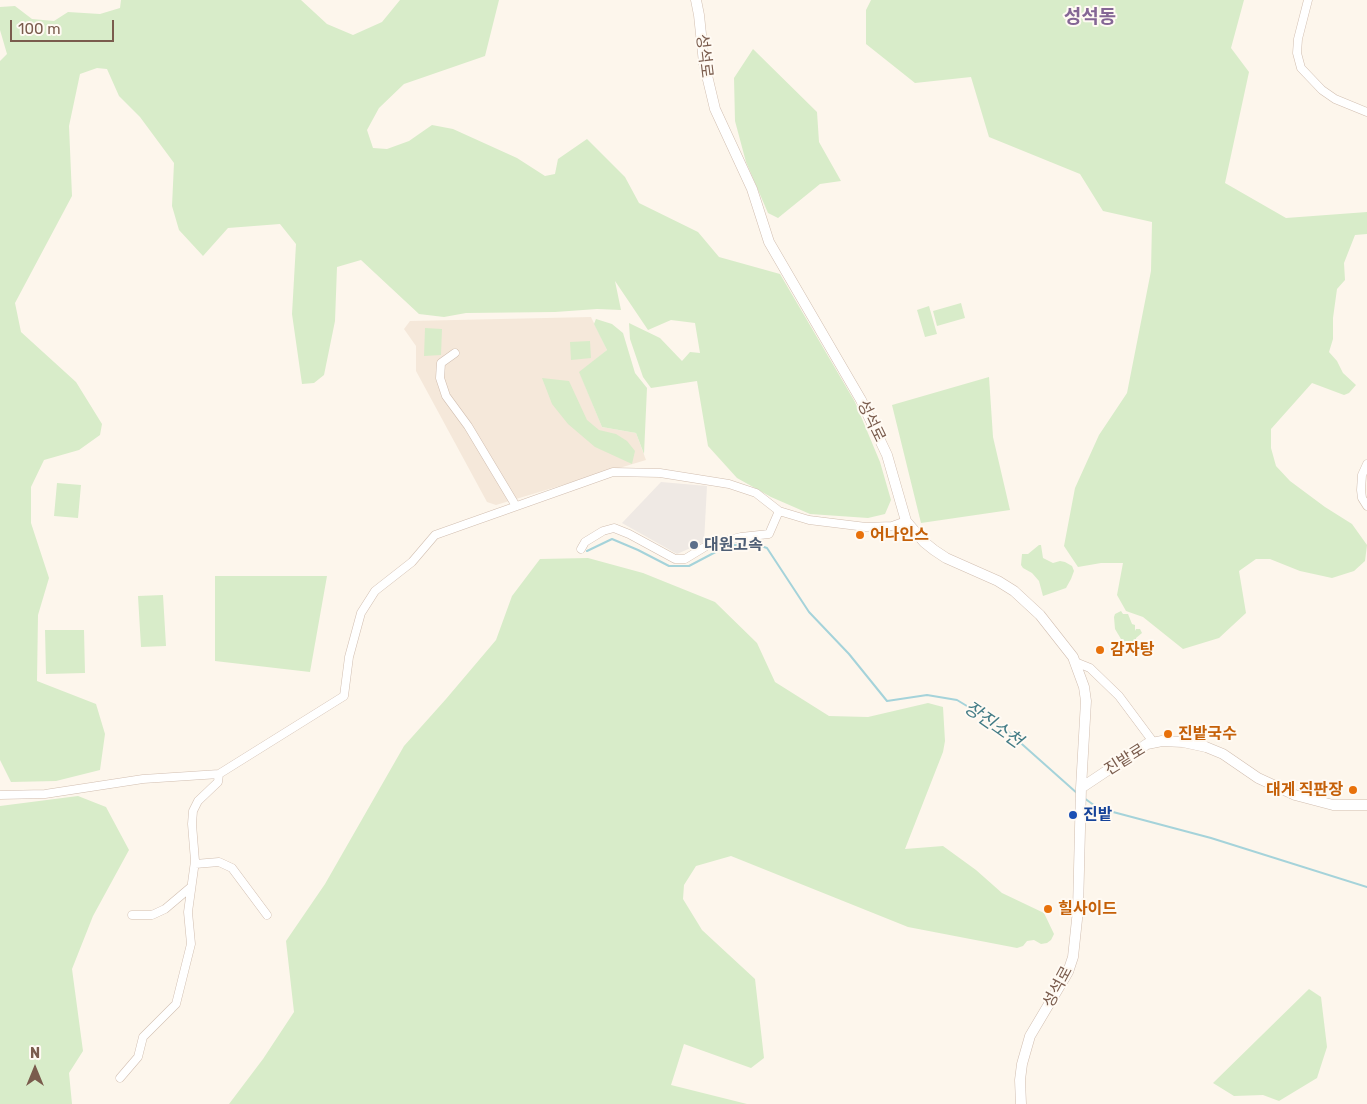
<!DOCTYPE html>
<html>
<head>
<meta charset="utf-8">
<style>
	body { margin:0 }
	#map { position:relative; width:1367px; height:1104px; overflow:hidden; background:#fdf6ec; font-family:Rubik,sans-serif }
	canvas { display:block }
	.north { position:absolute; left:10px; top:1044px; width:50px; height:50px; -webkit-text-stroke:4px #fffaf3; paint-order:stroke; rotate:0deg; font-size:14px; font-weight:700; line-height:20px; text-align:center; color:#7a5c4d }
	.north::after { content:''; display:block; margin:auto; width:18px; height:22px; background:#7a5c4d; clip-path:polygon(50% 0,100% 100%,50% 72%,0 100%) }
	.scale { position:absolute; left:10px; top:20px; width:104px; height:22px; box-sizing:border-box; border:2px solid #7a5c4d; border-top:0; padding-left:6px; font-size:15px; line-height:18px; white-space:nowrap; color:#7a5c4d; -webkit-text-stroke:4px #fffaf3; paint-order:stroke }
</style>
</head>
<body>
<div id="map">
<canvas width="1367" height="1104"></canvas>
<div class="north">N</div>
<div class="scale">100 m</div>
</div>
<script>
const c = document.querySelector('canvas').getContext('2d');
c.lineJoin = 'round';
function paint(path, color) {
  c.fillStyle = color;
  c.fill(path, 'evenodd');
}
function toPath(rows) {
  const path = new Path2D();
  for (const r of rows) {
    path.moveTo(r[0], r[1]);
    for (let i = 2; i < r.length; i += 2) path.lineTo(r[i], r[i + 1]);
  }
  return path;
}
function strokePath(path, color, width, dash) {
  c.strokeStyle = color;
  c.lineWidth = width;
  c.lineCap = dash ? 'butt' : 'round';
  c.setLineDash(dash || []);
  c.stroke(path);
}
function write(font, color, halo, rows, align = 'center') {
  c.font = font + ' Rubik,"Noto Sans KR",sans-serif';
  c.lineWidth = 4;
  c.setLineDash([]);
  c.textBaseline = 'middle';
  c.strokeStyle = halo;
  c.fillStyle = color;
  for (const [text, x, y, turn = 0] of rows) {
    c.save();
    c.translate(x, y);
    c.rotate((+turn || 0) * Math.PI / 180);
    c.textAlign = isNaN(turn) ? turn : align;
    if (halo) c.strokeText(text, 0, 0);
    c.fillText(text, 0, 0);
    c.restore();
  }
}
const residential = toPath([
	[591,317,607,350,580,373,602,427,636,433,646,460,496,505,487,502,416,371,416,346,404,329,410,321]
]);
const industrial = toPath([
	[661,482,707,486,704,542,677,554,622,523]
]);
const green = toPath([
	[121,0,301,0,327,24,353,35,382,22,400,0,499,0,485,56,404,84,379,108,367,130,373,148,387,149,409,141,432,125,453,129,517,158,545,176,555,174,558,159,587,139,625,177,639,203,698,232,719,257,780,274,855,402,880,462,891,500,885,514,868,518,810,514,771,497,737,478,708,446,697,381,651,388,643,377,630,339,629,323,660,338,682,361,690,352,700,353,695,323,671,320,648,330,615,281,621,310,597,309,555,312,466,313,444,317,419,314,361,260,337,267,335,321,324,375,314,383,302,384,292,314,296,244,280,224,228,228,203,256,179,230,172,206,174,163,140,117,119,96,107,69,97,68,80,74,69,126,72,196,15,303,21,332,76,382,102,424,100,435,79,450,44,460,31,487,31,523,49,578,38,615,37,681,96,704,105,734,100,770,56,781,11,782,0,760,0,61,7,54,0,30,0,7,15,6,32,19,54,21,68,12,100,14,120,8],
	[871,0,1244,0,1231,48,1249,72,1225,183,1286,218,1367,212,1367,234,1355,235,1344,263,1345,280,1337,289,1333,318,1333,339,1329,352,1337,361,1343,373,1356,385,1349,393,1344,395,1312,383,1271,429,1271,448,1276,466,1290,481,1325,507,1352,524,1367,545,1365,561,1354,571,1332,578,1300,571,1270,559,1256,559,1239,571,1246,613,1219,638,1183,649,1143,617,1126,611,1117,595,1123,563,1101,563,1078,567,1064,546,1075,488,1099,435,1127,393,1151,271,1152,222,1103,211,1080,174,989,137,971,77,915,83,866,44,866,10],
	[753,49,817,112,819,142,841,181,820,184,778,218,768,213,746,162,735,121,734,78],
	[961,303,965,318,937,326,933,311],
	[929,306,937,334,925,337,917,310],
	[596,319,612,324,623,333,635,373,647,388,644,454,636,433,602,427,579,372,607,350,594,324],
	[425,328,442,329,441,355,424,356],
	[590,341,591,358,571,360,570,342],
	[989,377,993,437,1010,510,921,523,892,405],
	[542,378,569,381,587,420,599,430,616,434,627,441,635,451,632,464,595,447,568,424,552,404],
	[57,483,81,485,78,518,54,516],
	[1039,545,1041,545,1043,558,1053,563,1060,561,1065,562,1072,566,1074,571,1071,579,1066,588,1043,596,1039,581,1032,573,1023,568,1021,565,1022,554,1028,554],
	[588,558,643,573,715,602,757,643,775,682,829,716,868,717,928,703,943,707,945,741,943,752,905,849,943,846,976,870,1002,893,1044,913,1054,934,1051,940,1047,943,1041,944,1034,940,1027,941,1023,946,1017,948,908,927,731,856,696,866,684,885,683,899,702,930,755,979,764,1058,751,1068,684,1044,671,1085,747,1104,229,1104,263,1059,294,1012,286,941,325,884,404,746,446,699,496,640,512,596,540,559],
	[215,576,327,576,310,672,215,661],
	[163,595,166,646,141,647,138,596],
	[1121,611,1123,614,1128,614,1132,624,1135,625,1135,631,1136,629,1140,629,1142,633,1136,638,1137,648,1130,648,1124,644,1115,629,1114,617,1115,614],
	[45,630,84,630,85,673,46,674],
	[78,796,106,807,129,850,93,916,72,969,83,1051,69,1073,72,1104,0,1104,0,806],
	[1309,989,1321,997,1327,1047,1317,1078,1279,1101,1263,1095,1234,1096,1213,1083]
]);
const stream = toPath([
	[587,551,612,539,638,550,669,566,689,566,727,546,752,543,767,548,809,612,849,654,887,701,927,695,957,700,1005,729,1078,794],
	[1084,798,1098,808,1211,838,1367,887]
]);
const minor = toPath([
	[1308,0,1298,39,1297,53,1301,68,1322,90,1335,99,1367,112],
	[455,353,441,363,440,378,446,396,468,426,516,506],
	[1367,464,1362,475,1361,490,1362,498,1367,506],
	[581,549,585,542,603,531,614,528,629,534,675,559,685,559,708,545,741,537,769,534,779,511],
	[1075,662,1090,668,1119,696,1154,743],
	[0,795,45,794,143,779,219,774,344,696,349,657,361,613,375,591,412,562,435,535,613,472,660,473,729,484,756,493,779,511,809,520,866,527,892,526,906,521],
	[195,864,219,862,232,868,267,915],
	[132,915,152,915,165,909,191,887],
	[120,1078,138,1057,143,1037,176,1004,191,944,188,912,195,861,192,824,193,811,198,801,218,782,219,774]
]);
const tertiary = toPath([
	[696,0,699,15,704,63,715,109,752,189,769,242,861,400,887,455,906,521,924,542,934,550,946,558,998,581,1014,591,1040,615,1073,657,1084,687,1086,701,1081,788,1078,910,1073,957,1068,972,1030,1036,1022,1064,1020,1080,1021,1104],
	[1081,788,1147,744,1162,741,1183,742,1206,747,1223,754,1258,778,1295,795,1333,805,1367,805]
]);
const markers = [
	[860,535,5,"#e8710a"],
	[694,545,5,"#5c6f8a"],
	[1100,650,5,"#e8710a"],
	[1168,734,5,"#e8710a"],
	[1353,790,5,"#e8710a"],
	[1073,815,5,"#1a4fb4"],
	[1048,909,5,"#e8710a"]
];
const streetNames = [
	["성석로",704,56,83],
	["성석로",871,421,64],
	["진밭로",1125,760,-32],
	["성석로",1058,987,-62]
];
const foodNames = [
	["어나인스",870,535],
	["감자탕",1110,650],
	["진밭국수",1178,734],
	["대게 직판장",1343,790,"right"],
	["힐사이드",1058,909]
];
const serviceNames = [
	["대원고속",704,545]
];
const transitNames = [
	["진밭",1083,815]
];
const waterNames = [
	["장진소천",993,725,35]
];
const quarterNames = [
	["성석동",1090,18]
];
paint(residential, '#f5e8da');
paint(industrial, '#efe9e4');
paint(green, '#d8ecc9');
strokePath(stream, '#a5d3da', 2);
strokePath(minor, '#d1beb0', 9);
strokePath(tertiary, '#d1beb0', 11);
strokePath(minor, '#fff', 8);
strokePath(tertiary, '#fff', 10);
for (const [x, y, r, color] of markers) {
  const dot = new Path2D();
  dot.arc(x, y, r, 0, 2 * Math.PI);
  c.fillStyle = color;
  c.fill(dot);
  strokePath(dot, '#fffaf3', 2);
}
write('16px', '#7a5c4d', '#fffaf3', streetNames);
write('bold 16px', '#c56008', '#fffaf3', foodNames, 'left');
write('bold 16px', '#4e5e75', '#fffaf3', serviceNames, 'left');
write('bold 16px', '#164399', '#fffaf3', transitNames, 'left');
write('italic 18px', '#437c86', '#fffaf3', waterNames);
write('bold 19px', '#846695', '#fffaf3', quarterNames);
</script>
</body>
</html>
